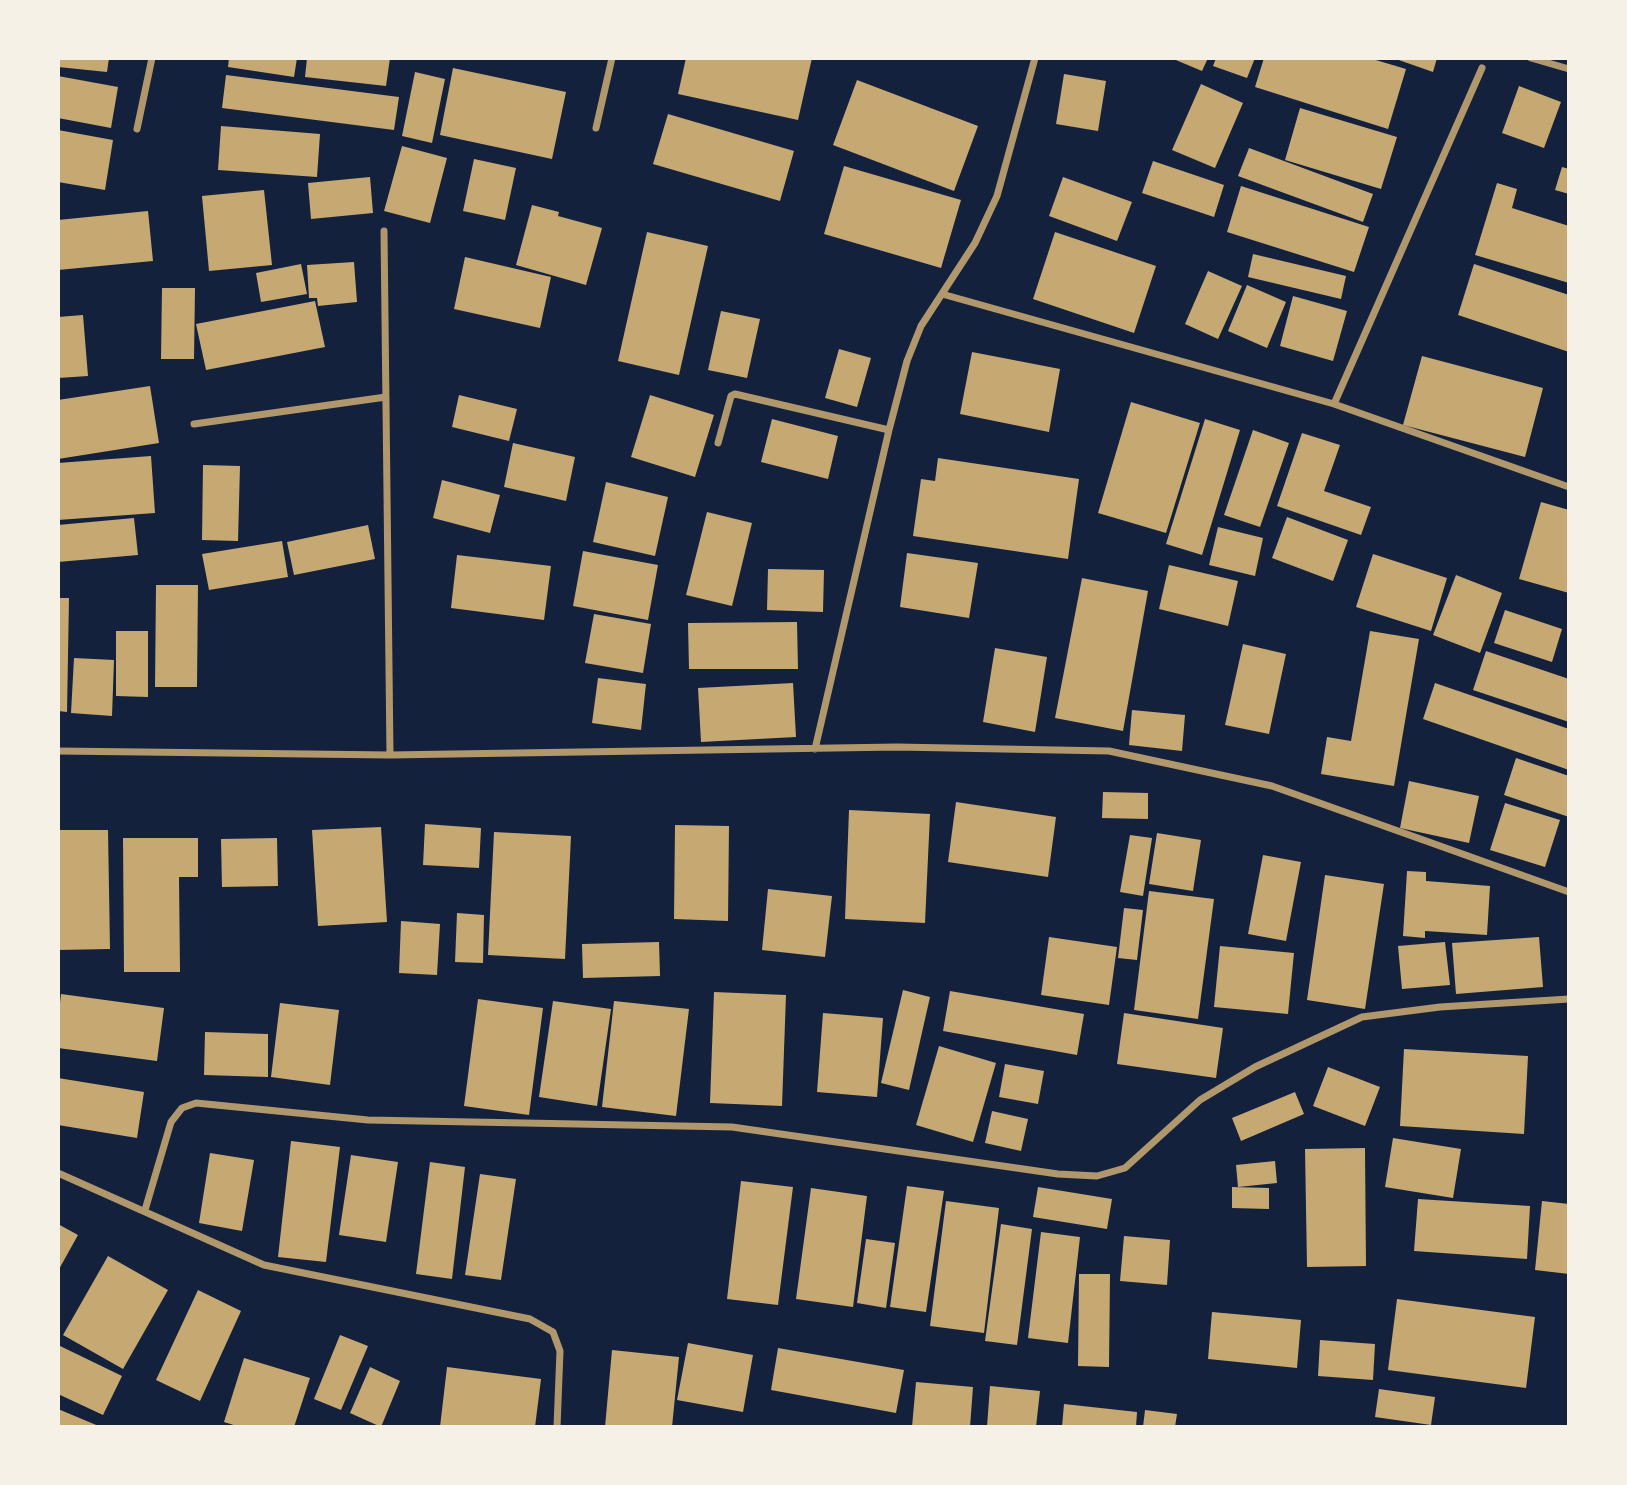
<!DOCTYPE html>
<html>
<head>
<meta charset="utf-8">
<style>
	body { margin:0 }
	#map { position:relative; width:1627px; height:1485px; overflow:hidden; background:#14213d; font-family:"Source Sans 3",sans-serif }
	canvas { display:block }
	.frame { position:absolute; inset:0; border:60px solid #f6f1e7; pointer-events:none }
</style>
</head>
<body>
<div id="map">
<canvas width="1627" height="1485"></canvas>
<div class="frame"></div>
</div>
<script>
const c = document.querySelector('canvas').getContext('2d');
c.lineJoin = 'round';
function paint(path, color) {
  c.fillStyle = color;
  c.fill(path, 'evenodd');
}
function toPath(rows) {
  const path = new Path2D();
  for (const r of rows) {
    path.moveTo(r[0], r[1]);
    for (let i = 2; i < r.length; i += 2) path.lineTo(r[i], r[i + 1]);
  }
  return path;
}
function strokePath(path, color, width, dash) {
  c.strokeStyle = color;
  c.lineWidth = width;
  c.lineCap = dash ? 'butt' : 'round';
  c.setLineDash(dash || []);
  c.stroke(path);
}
const building = toPath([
	[58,58,109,58,107,72,58,67],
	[229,58,297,58,294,77,228,67],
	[307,58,390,58,386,86,305,77],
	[686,58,812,58,798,120,678,94],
	[1171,58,1208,58,1202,71],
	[1216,58,1255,58,1247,78,1213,66],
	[1264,58,1369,58,1406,69,1388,129,1255,87],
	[1393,58,1437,58,1433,72],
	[453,68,566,92,552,159,440,135],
	[415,72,445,79,432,143,402,136],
	[1064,74,1106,81,1098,131,1056,124],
	[226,75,399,97,394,130,222,108],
	[58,76,118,87,111,128,58,118],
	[857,80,978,126,954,191,833,145],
	[1201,84,1243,103,1215,168,1172,150],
	[1519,86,1561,102,1544,148,1502,133],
	[1300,108,1397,137,1381,189,1285,160],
	[668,114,794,151,780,201,653,164],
	[221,126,320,134,317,177,218,170],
	[58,130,113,140,105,190,58,182],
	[402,146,447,158,430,223,384,211],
	[1249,148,1373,194,1363,222,1238,176],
	[474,159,516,168,505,220,463,211],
	[1153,161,1224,185,1214,217,1142,193],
	[844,166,961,200,941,268,824,234],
	[1562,167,1569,169,1569,194,1555,190],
	[370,177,373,213,311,219,308,183],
	[1063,177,1132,202,1117,241,1049,216],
	[1497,183,1517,189,1512,208,1569,226,1569,283,1475,255],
	[1241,186,1369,227,1354,272,1227,232],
	[264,190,272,265,209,271,202,196],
	[532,205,559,212,558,216,602,228,586,285,516,265],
	[148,211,153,261,58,270,58,220],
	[647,232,708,246,679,375,618,361],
	[1055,232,1156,266,1134,333,1033,299],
	[1253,254,1346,276,1341,299,1248,277],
	[465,257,551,277,540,328,454,309],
	[354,262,357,302,318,306,317,298,309,298,307,265],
	[301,264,307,294,261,302,256,273],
	[1474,264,1569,295,1569,352,1458,315],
	[1208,271,1242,286,1218,339,1185,324],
	[1247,285,1286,302,1267,348,1228,331],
	[162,288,195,288,194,359,161,359],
	[1293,296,1347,311,1333,361,1280,346],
	[315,301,325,347,206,370,196,324],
	[721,311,760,319,747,378,708,370],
	[83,315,88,376,58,378,58,317],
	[839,349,871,358,857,407,825,398],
	[972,352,1060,369,1049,432,960,414],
	[1422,356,1543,388,1525,457,1403,425],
	[150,386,159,443,58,459,58,400],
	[459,395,517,409,509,441,452,427],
	[650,395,714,415,695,477,631,457],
	[1131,402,1200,423,1166,533,1098,513],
	[772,419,838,436,828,479,761,462],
	[1205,419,1240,430,1202,555,1166,544],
	[1253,430,1289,443,1260,527,1224,515],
	[1302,433,1340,445,1324,491,1371,507,1361,535,1277,506],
	[513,443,575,457,566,501,504,487],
	[151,456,155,513,58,520,58,463],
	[938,458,1079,479,1068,559,913,536,921,479,935,481],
	[203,465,240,466,238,541,202,540],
	[442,480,500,495,490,533,433,518],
	[606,482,668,497,655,556,593,542],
	[1541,502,1569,510,1569,593,1519,579],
	[707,512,752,523,732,606,686,595],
	[1287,517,1348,540,1333,581,1272,558],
	[134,518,138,555,58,562,58,525],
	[368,525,375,559,294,575,287,542],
	[1218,527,1263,538,1255,576,1209,565],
	[282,541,288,577,209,590,202,554],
	[583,551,658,565,648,620,573,606],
	[907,553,978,563,969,618,900,607],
	[1373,554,1447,578,1431,631,1356,607],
	[457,555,551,566,544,620,451,608],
	[1169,565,1238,581,1228,626,1159,609],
	[768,569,824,570,823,612,767,610],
	[1456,575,1502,593,1480,653,1433,635],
	[1082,578,1148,591,1123,731,1055,718],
	[156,585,198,585,197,687,155,687],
	[58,598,69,598,67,712,58,711],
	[1505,610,1562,629,1552,662,1494,643],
	[594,614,651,624,643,673,585,663],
	[797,622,798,669,689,669,688,623],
	[116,631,148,631,148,697,116,696],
	[1370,631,1419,639,1394,786,1321,774,1327,737,1351,741],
	[1243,644,1286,654,1269,734,1225,725],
	[995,648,1047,657,1035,732,983,722],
	[1486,651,1569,679,1569,722,1473,690],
	[74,658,114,660,112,716,71,713],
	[598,678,646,684,641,730,592,723],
	[793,683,796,737,701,742,698,688],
	[1435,683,1569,729,1569,770,1423,719],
	[1132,710,1185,715,1182,751,1129,745],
	[1516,758,1569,776,1569,817,1504,795],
	[1409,781,1479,796,1469,843,1400,828],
	[1103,792,1148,793,1148,819,1102,818],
	[956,802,1056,817,1048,877,948,862],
	[1505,803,1560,820,1545,867,1490,850],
	[849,810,930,814,925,923,845,919],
	[425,824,481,828,479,868,423,865],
	[675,825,729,826,728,921,674,919],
	[381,827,387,922,318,926,312,830],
	[58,830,108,830,110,949,58,950],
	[494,832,571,836,565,959,488,955],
	[1157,833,1201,840,1193,891,1149,884],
	[1130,835,1152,838,1143,896,1120,892],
	[123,838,198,838,198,877,179,877,180,972,124,972],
	[277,838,278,886,222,887,221,839],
	[1263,855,1301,862,1286,941,1248,934],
	[1407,871,1426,872,1426,881,1490,886,1487,935,1425,931,1425,938,1403,936],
	[1325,875,1384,884,1365,1009,1307,1000],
	[768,889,832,896,825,957,762,950],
	[1149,891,1214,899,1198,1019,1134,1010],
	[1124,908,1143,910,1137,960,1118,958],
	[457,913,484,915,483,963,455,962],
	[401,921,440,924,437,975,399,973],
	[1049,937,1117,947,1109,1005,1041,995],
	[1539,937,1543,987,1456,994,1452,943],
	[659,942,660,976,583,978,582,944],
	[1445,942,1450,985,1402,989,1398,946],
	[1220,946,1294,953,1288,1014,1214,1007],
	[903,990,930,997,909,1090,881,1083],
	[950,991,1084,1014,1077,1055,943,1031],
	[714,992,786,995,782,1106,710,1103],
	[61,994,164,1008,157,1061,58,1048,58,1022],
	[478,999,543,1008,529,1115,464,1106],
	[553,1001,611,1009,597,1106,539,1097],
	[614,1001,689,1009,676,1116,602,1107],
	[280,1003,339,1010,330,1085,271,1077],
	[823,1013,883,1018,877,1097,817,1092],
	[1124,1013,1223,1028,1216,1078,1117,1064],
	[205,1032,268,1034,268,1077,204,1075],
	[939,1046,996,1063,973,1142,916,1125],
	[1404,1049,1528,1056,1524,1134,1400,1126],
	[1005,1064,1044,1071,1038,1104,999,1097],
	[1328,1067,1380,1087,1365,1126,1313,1106],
	[58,1078,144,1092,137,1138,58,1125],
	[1295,1092,1304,1114,1241,1141,1232,1118],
	[992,1111,1028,1119,1021,1151,985,1143],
	[1393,1138,1461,1149,1453,1198,1385,1187],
	[291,1141,340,1147,326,1262,278,1257],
	[1365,1148,1366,1266,1307,1267,1305,1149],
	[210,1153,254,1160,242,1231,199,1223],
	[351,1155,398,1162,386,1242,339,1235],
	[1275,1161,1277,1183,1238,1187,1236,1165],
	[430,1162,465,1167,452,1279,416,1274],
	[480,1174,516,1179,501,1280,465,1275],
	[741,1181,793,1187,778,1305,727,1299],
	[907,1186,944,1191,926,1312,890,1307],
	[1038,1187,1112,1199,1107,1229,1033,1217],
	[1232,1187,1269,1188,1269,1209,1232,1208],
	[811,1188,867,1196,853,1307,796,1299],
	[1418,1199,1530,1206,1527,1259,1414,1251],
	[946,1201,999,1208,984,1333,930,1326],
	[1542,1201,1569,1204,1569,1274,1535,1270],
	[58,1224,78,1235,58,1271],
	[1001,1224,1032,1229,1017,1345,985,1341],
	[1041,1232,1080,1237,1068,1343,1028,1338],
	[1124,1236,1170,1240,1167,1285,1120,1281],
	[866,1239,895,1243,886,1308,857,1303],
	[108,1256,168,1290,123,1369,63,1335],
	[1079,1274,1110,1274,1109,1367,1078,1366],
	[198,1290,241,1311,200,1401,156,1380],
	[1397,1299,1535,1317,1526,1388,1388,1370],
	[1212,1312,1301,1320,1297,1368,1208,1359],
	[340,1335,368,1346,341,1410,314,1399],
	[1320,1340,1375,1344,1373,1380,1318,1376],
	[688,1343,753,1355,743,1412,677,1400],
	[58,1345,122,1376,103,1415,58,1394],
	[778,1348,904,1370,896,1413,771,1390],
	[612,1350,679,1357,672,1427,605,1427],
	[244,1358,310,1378,294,1427,240,1427,224,1422],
	[370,1367,400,1381,381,1427,350,1413],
	[447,1367,541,1379,535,1427,440,1427],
	[916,1382,973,1387,970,1427,912,1427],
	[990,1386,1040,1391,1036,1427,987,1427],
	[1379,1389,1435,1397,1431,1425,1375,1417],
	[1064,1404,1137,1412,1136,1427,1062,1427],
	[58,1409,101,1427,58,1427],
	[1145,1410,1177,1414,1175,1427,1143,1427]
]);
const minor = toPath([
	[1531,58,1569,69],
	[596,128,612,58],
	[137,129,152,58],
	[384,231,390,755],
	[942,294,1334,404,1569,487],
	[1334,404,1482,68],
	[194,424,386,397],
	[718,443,731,396,735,394,889,430],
	[815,749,889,430,907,361,921,326,975,243,997,196,1035,58],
	[58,751,390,755,897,747,1109,751,1272,786,1569,892],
	[58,1173,264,1265,530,1319,553,1332,560,1351,557,1427],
	[145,1210,171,1122,182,1108,196,1103,368,1120,732,1127,1058,1174,1097,1176,1125,1168,1200,1100,1255,1067,1362,1017,1440,1007,1569,999]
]);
paint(building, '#c6a872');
strokePath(minor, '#b1986c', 7);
</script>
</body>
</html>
